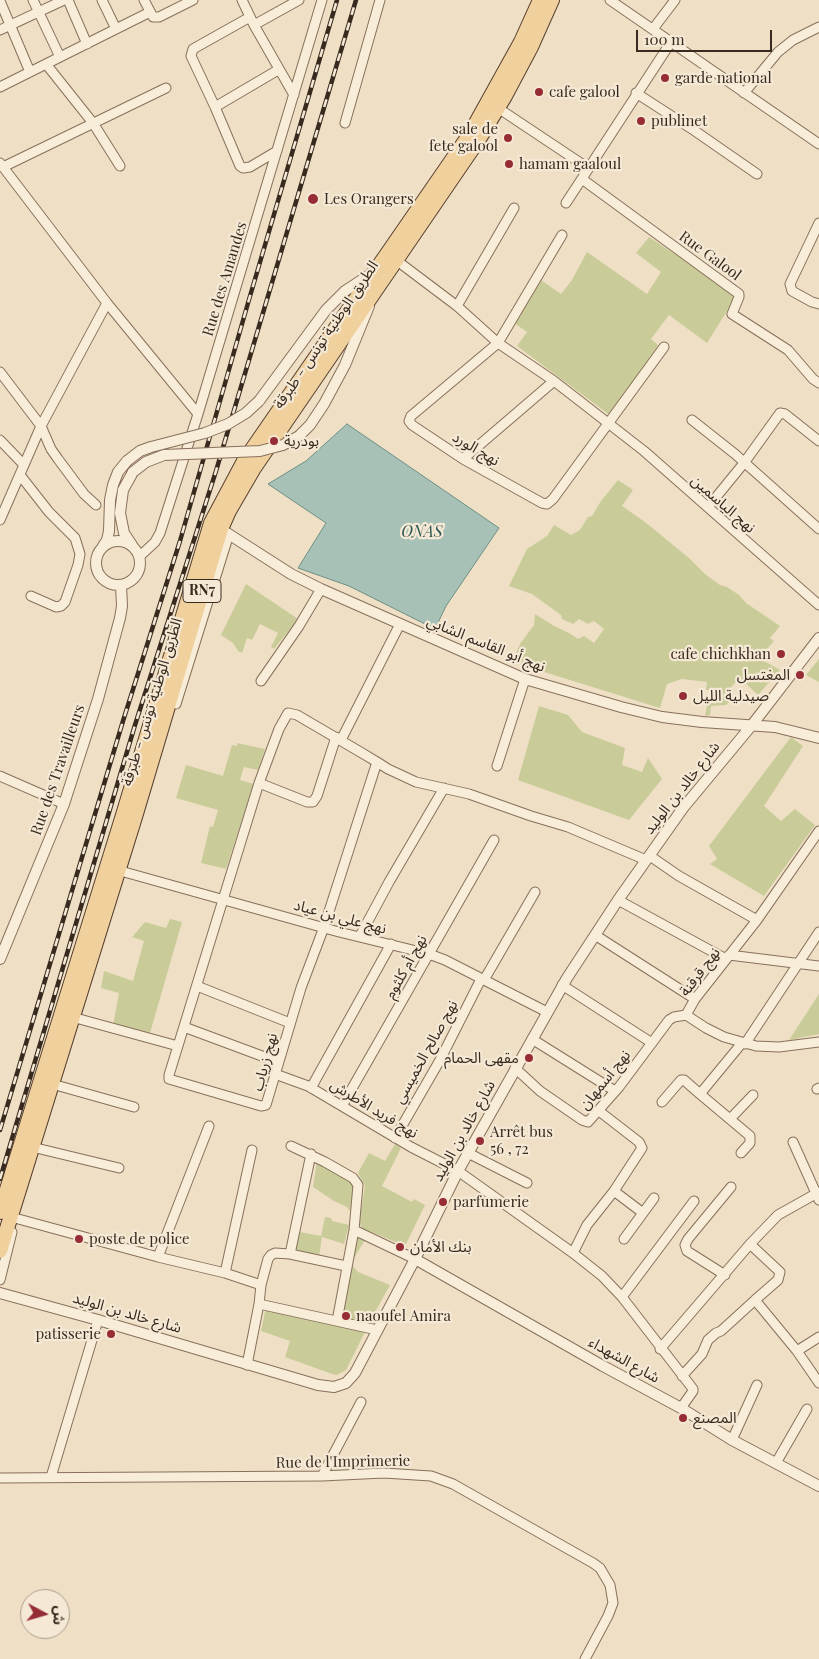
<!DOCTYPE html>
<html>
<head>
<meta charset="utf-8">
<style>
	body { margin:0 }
	#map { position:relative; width:819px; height:1659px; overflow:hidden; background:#eedfc5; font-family:"Playfair Display","Noto Sans Arabic",serif }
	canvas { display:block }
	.north { position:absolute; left:20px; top:1589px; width:50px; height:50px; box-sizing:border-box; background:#f5e9d5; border:1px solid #aa9d8c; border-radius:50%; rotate:96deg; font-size:14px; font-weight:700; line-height:20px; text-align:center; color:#392a1f }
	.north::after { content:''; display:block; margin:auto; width:18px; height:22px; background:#962c34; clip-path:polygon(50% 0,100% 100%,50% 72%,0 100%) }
	.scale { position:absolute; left:636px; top:30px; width:136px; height:22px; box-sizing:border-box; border:2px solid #392a1f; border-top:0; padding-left:6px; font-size:15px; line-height:18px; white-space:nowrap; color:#392a1f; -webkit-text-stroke:4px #f5e9d5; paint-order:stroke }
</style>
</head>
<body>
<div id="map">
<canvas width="819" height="1659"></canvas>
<div class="north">ش</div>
<div class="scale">100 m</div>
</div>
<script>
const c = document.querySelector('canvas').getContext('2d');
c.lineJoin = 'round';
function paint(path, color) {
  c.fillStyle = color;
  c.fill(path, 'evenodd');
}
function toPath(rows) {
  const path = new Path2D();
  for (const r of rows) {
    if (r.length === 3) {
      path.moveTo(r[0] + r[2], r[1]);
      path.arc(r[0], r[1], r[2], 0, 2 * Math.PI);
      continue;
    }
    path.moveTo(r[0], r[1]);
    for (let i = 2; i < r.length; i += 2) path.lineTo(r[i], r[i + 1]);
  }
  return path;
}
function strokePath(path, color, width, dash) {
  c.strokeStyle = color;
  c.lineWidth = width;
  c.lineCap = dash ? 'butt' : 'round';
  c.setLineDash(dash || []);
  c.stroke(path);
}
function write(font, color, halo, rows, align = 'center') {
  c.font = font + ' "Playfair Display","Noto Sans Arabic",serif';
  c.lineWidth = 4.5;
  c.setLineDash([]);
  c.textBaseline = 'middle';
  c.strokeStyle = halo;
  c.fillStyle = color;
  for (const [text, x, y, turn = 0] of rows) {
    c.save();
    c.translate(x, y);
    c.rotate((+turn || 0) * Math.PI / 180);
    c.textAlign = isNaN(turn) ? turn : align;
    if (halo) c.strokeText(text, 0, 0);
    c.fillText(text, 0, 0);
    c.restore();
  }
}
const green = toPath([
	[649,237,737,295,707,343,669,315,651,339,658,345,611,416,517,346,527,332,507,318,538,278,561,294,572,280,587,252,647,294,661,272,636,253],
	[618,480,633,490,622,506,645,522,689,558,705,574,720,585,727,587,739,595,746,603,780,626,770,638,774,641,767,649,770,654,766,660,757,657,780,670,758,695,740,678,723,695,730,701,726,705,711,706,710,715,705,716,710,690,706,690,707,682,682,679,667,684,660,708,512,662,520,644,534,625,535,614,554,626,569,633,578,639,584,636,594,643,604,629,594,621,588,624,579,619,573,624,562,619,561,615,532,594,509,586,527,549,547,536,554,525,571,535,580,530,588,517,592,516,601,501],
	[246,584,298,619,274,649,271,647,278,633,260,624,252,640,247,638,242,653,238,651,233,643,221,635],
	[819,659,819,682,806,675],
	[539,706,568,715,582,732,625,748,622,765,642,772,648,758,662,779,629,820,518,780],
	[791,737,803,746,764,806,781,821,795,809,815,825,764,896,710,864,717,859,709,846],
	[237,743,265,749,258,770,244,767,240,780,254,784,226,869,201,863,210,826,213,827,218,810,176,798,186,765,223,776,232,745,237,746],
	[170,919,182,922,150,1033,113,1026,119,993,101,988,104,971,133,981,144,941,132,937,145,922,166,928],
	[819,994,819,1034,789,1040,806,1014],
	[395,1144,401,1148,382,1186,412,1202,414,1199,425,1205,405,1246,362,1228,359,1222,365,1186,358,1173,369,1153,385,1161],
	[317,1161,341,1173,355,1186,350,1211,347,1207,334,1201,313,1187],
	[325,1217,331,1218,332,1221,349,1225,344,1244,322,1237,319,1257,298,1252,295,1247,299,1232,321,1236],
	[357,1237,365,1240,353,1260,353,1266,358,1272,390,1285,369,1323,340,1317],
	[266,1307,366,1330,346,1370,337,1375,332,1374,285,1357,290,1341,261,1331]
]);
const water = toPath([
	[347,424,499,528,446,606,435,629,349,586,298,568,326,523,268,484,306,461,347,424]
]);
const minor = toPath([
	[33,0,60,57],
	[68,0,87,44],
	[102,0,116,29],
	[144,0,153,17,159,17,193,0],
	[242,0,254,25,294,95],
	[610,0,819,144],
	[0,1,30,72],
	[250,17,193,49,191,56,215,107,240,166,243,168,250,167,277,151],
	[254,25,299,0],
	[653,29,675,0],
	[0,30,64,0],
	[46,64,93,123,120,166],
	[0,87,150,12],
	[636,93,695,131,757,174],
	[744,93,778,52,793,40,819,27],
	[215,107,278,70],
	[498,108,588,168],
	[345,123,380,0],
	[0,163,107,303,198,414],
	[3,167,166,88],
	[582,179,739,294,739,297,732,314,788,350,813,379,819,383],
	[566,203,671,42],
	[819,223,790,284,792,291,812,302,819,304],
	[562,235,498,343,411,416,409,421,412,425,463,459,542,503,547,504,553,499,664,347],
	[396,260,457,306,498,343,554,381,644,451,819,605],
	[457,306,514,208],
	[0,372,41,426,51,449,58,459,84,494,96,505],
	[692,420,735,454,819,529],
	[0,440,24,465],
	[463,459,554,381],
	[20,475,49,512,75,538,80,554,78,565,65,602,61,606,56,607,31,596],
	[708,507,744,463,780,413,785,414,819,441],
	[0,520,41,426,107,303],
	[139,557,155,542,160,533,198,414,322,0],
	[261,681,299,626,321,589],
	[176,704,229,534],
	[341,740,400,624],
	[377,762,324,927,301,988,266,1105,261,1106,169,1079,169,1075,259,783,279,729,288,713,297,715,362,753,377,762,388,769,416,782,469,794,531,816,568,827,646,860],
	[497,766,525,679],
	[0,776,64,804],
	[259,783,307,802,313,802,317,796,336,737],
	[819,831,757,920,695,999,686,1015,706,1028,724,1037,756,1046,779,1047,819,1042],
	[650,856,679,876,757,920],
	[117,870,339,932,429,954,445,960,547,1012],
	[618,900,726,959],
	[595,935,695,999],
	[360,936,389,882,444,788],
	[729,955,819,966],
	[484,980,535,892],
	[562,985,652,1043],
	[197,986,290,1023],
	[72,1017,178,1046],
	[184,1027,278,1062],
	[532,1039,615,1091],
	[745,1044,819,932],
	[515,1068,540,1091,582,1120,588,1122,619,1087,669,1020,674,1017,686,1015],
	[275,1074,308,1086,411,1147,458,1171,573,1253],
	[52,1084,134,1107],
	[311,1088,391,944],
	[817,1089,819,1088],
	[700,1094,750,1136,750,1143,741,1153],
	[662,1102,681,1080,684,1080,700,1094,742,1043],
	[342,1106,494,840],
	[599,1111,639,1142,642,1148,614,1191,587,1225,573,1253,602,1276,622,1297,693,1389,693,1391,681,1408],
	[730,1119,753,1095],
	[395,1138,440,1060,481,979],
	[793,1142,819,1200],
	[291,1146,325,1162,353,1178,358,1185,354,1230,337,1321],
	[32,1147,119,1168],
	[468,1153,527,1183],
	[311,1154,290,1254,346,1266],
	[614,1191,643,1213,654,1198],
	[11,1217,158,1257,209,1126],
	[354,1230,415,1259],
	[624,1239,643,1213],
	[750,1244,778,1215,819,1192],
	[158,1257,225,1273,261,1285],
	[225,1273,252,1150],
	[725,1275,687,1251,685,1245,688,1239,731,1187],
	[0,1280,12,1232],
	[622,1297,694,1201],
	[259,1304,377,1330],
	[819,1337,797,1351,819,1383],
	[660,1349,750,1244,780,1272,778,1280,755,1300],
	[247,1365,259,1304,261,1285,268,1259,271,1255,275,1253,290,1254],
	[682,1376,702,1354,708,1340,716,1333,721,1331,755,1300,797,1351],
	[732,1440,757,1385],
	[776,1463,807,1409],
	[322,1476,361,1402],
	[51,1477,98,1320],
	[0,1478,322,1476,384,1473,431,1476,453,1484,593,1563,600,1568,610,1585,613,1603,608,1616,585,1659]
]);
const tertiary = toPath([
	[259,401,326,310,345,291,371,274],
	[299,436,310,425,324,404,345,365,369,306],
	[216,526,291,574,321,589,525,679,621,707,662,717,702,722,775,727,819,738],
	[118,563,22],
	[132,545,124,533,120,513,123,490,133,472],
	[103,546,107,540,109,531,110,500,113,485,118,472,127,461],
	[0,959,64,804,98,699,120,618,122,606,121,585],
	[415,1259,603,1366,681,1408,732,1440,819,1486],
	[0,1293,98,1320,318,1385,334,1387,346,1383,355,1373,415,1259,458,1171,567,978,618,900,683,808,752,725,819,638]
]);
const primary = toPath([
	[0,1212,123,815,211,523,244,461,470,134,521,42,540,0],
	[0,1251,135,817,221,529,229,511,254,468,479,139,505,96,531,47,552,0]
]);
const rail = toPath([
	[0,1130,123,721,180,541,248,303,337,0],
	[0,1179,135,725,216,471,356,0]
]);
const tertiaryBridge = toPath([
	[127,461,140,451,151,447,205,433,228,424,246,413,259,401],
	[133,472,146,462,164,455,260,451,283,445,299,436]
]);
const markers = [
	[665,78,5,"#962c34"],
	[539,92,5,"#962c34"],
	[641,121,5,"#962c34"],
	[508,138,5,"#962c34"],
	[509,164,5,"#962c34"],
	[313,199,6,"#962c34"],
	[274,441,5,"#962c34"],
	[781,654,5,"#962c34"],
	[800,675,5,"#962c34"],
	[683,696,5,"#962c34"],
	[529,1058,5,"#962c34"],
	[480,1141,5,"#962c34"],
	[443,1202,5,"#962c34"],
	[79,1239,5,"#962c34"],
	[400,1247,5,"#962c34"],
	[346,1316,5,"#962c34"],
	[111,1334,5,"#962c34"],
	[683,1418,5,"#962c34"]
];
const shields = [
	[202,591,38]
];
const shieldNames = [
	["RN7",202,591]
];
const poiNames = [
	["garde national",675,78],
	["cafe galool",549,92],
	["publinet",651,121],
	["sale de",498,129,"right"],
	["fete galool",498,146,"right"],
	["hamam gaaloul",519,164],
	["Les Orangers",324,199],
	["بودرية",284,441],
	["cafe chichkhan",771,654,"right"],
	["المغتسل",790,675,"right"],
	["صيدلية الليل",693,696],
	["مقهى الحمام",519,1058,"right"],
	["Arrêt bus",490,1132],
	["56 , 72",490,1149],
	["parfumerie",453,1202],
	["poste de police",89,1239],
	["بنك الأمان",410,1247],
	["naoufel Amira",356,1316],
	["patisserie",101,1334,"right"],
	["المصنع",693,1418]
];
const streetNames = [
	["Rue Galool",710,256,36],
	["Rue des Amandes",225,279,-73],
	["الطريق الوطنية تونس - طبرقة",326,335,-56],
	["نهج الورد",476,449,31],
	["نهج الياسمين",723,504,41],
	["نهج أبو القاسم الشابي",486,644,22],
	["الطريق الوطنية تونس - طبرقة",152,702,-73],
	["Rue des Travailleurs",58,770,-71],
	["شارع خالد بن الوليد",682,788,-52],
	["نهج علي بن عياد",340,917,15],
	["نهج أم كلثوم",406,967,-61],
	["نهج قرقنة",700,972,-53],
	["نهج صالح الخميسي",426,1052,-61],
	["نهج زرياب",265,1062,-75],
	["نهج أسمهان",605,1080,-51],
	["نهج فريد الأطرش",374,1109,31],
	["شارع خالد بن الوليد",464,1131,-61],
	["شارع خالد بن الوليد",127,1313,16],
	["شارع الشهداء",624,1360,29],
	["Rue de l'Imprimerie",343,1462,-1]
];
const waterNames = [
	["ONAS",422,532]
];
paint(green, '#c9cc99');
paint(water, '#a7c1b7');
strokePath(water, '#6d8f85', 1);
strokePath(minor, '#88705b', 11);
strokePath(tertiary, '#88705b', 12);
strokePath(primary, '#563f2f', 16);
strokePath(minor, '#f8edd8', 9);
strokePath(tertiary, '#f8edd8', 10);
strokePath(primary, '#f0d19e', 14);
strokePath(rail, '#392a1f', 4.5);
strokePath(rail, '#f5e9d5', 2.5, [8]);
strokePath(tertiaryBridge, '#88705b', 12, []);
strokePath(tertiaryBridge, '#f8edd8', 10);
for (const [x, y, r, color] of markers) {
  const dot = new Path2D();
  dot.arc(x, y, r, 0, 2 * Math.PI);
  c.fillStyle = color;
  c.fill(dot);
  strokePath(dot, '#f5e9d5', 2);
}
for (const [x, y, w] of shields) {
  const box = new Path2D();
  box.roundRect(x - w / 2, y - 11.5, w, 23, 4);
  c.fillStyle = '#f5e9d5';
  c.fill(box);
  strokePath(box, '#392a1f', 1);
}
write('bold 14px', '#392a1f', null, shieldNames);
write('15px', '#392a1f', '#f5e9d5', poiNames, 'left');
write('15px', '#392a1f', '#f5e9d5', streetNames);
write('italic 16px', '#2f5853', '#f5e9d5', waterNames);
</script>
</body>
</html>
